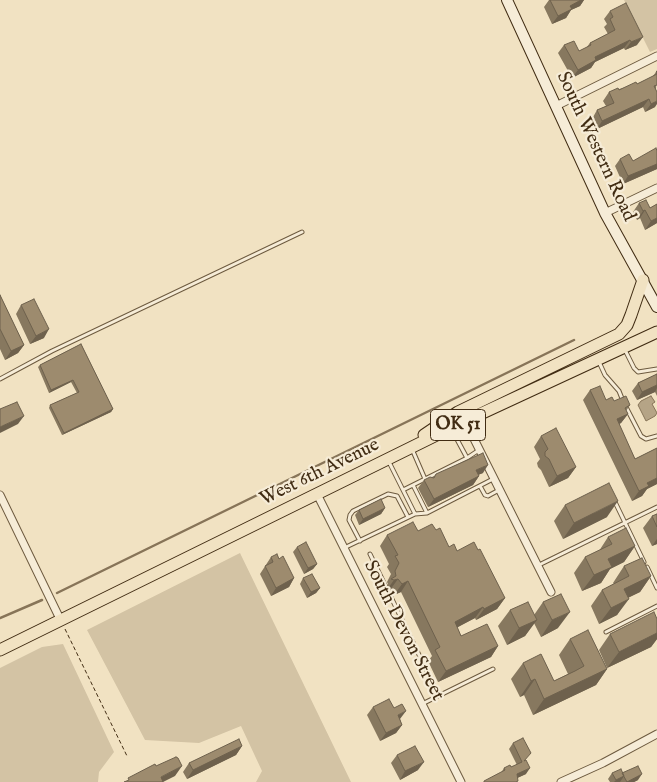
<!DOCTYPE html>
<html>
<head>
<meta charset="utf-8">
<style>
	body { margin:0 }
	canvas { display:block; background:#f1e2c2 }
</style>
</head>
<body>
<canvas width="657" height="782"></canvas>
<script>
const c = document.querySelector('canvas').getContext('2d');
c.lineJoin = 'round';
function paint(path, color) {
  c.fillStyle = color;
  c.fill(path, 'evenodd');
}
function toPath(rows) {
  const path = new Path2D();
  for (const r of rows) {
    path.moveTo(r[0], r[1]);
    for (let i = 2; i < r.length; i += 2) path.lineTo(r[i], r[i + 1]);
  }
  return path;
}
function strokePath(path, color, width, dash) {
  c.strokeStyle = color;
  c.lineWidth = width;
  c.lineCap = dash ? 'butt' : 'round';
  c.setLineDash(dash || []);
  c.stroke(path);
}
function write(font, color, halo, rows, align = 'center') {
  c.font = font + ' "IM FELL English",serif';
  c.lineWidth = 4.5;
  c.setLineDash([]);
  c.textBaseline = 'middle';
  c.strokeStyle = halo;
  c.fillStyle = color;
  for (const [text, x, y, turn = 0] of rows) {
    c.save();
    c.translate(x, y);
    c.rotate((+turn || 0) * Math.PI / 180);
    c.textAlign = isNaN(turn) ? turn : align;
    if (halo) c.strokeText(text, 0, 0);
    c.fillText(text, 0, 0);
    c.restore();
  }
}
const green = toPath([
	[624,0,657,0,657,49,650,52],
	[240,553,351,782,256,782,262,771,241,726,199,743,145,740,87,630],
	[63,644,114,752,99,772,98,782,0,782,0,668,42,647]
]);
const water = toPath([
	[651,396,655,402,652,404,657,413,655,416,646,421,638,405,641,401,651,396]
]);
const stream = toPath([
	[57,593,574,340],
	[0,618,42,600]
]);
const path = toPath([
	[65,629,127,756]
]);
const service = toPath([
	[625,350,634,368,638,372,657,369],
	[599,362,605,375,619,391,623,401],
	[0,379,52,351,302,232],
	[626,407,641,436,646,439,657,436],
	[412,449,425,479,467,458,452,430],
	[467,458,479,450],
	[389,462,415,514,427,513,493,479],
	[413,485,427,513],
	[480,486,485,495,488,496,499,490],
	[403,490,425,479,426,480],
	[615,502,644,562],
	[360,541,349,520,350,515,353,511,388,494,397,496,408,517],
	[344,548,415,514],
	[370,554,385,585],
	[539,565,657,507],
	[647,567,657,588],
	[389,593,439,696],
	[606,632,657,606],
	[422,704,493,669]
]);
const minor = toPath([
	[556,106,657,56],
	[605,213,657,188],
	[465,421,551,592],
	[317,494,461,782],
	[0,495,61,621],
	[561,782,603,763,657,734]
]);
const secondary = toPath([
	[507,0,605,213,657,307]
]);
const trunk = toPath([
	[424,435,458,412,619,334,627,325,631,315,643,280],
	[0,650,465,421,657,332]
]);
const wall = toPath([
	[549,0,584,0,580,6,571,10,566,18,552,24,544,7],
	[610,11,637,45,625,50,624,48,595,62,591,68,572,78,558,53,564,45,579,51,586,48,590,43,608,34,604,27,607,24,604,19],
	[657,71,655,107,645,112,643,107,597,129,592,119,597,110,606,106,603,101,609,92,637,84,652,77],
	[657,151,657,169,623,184,615,166,620,159,633,161],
	[639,203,650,208,657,204,657,223,645,230,640,218,637,220,633,212],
	[0,295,24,345,18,353,5,360,0,349],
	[21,305,44,338,30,344,16,314],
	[81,344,113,409,111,412,62,435,49,408,50,405,77,393,71,382,49,393,38,367,40,365],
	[657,374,657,396,655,392,637,400,632,391,638,383],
	[590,390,606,400,630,405,626,411,628,414,621,423,619,424,635,459,657,448,657,484,647,489,642,496,632,501,583,400],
	[541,436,576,467,568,478,549,487,541,470,538,467,537,463,540,459,534,447],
	[483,473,478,475,479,476,473,485,428,507,418,488,424,480,433,478,436,474],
	[565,505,607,517,563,539,554,521],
	[385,508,381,514,359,525,355,515,359,510],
	[657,514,657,544,652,546,643,528,652,516],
	[436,530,449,547,457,551,505,598,497,609,476,620,475,618,457,627,461,636,498,646,491,657,438,682,428,661,432,656,401,592,394,595,390,590,386,591,383,590,388,584,387,582,391,574,387,567,389,564,380,546,387,535,418,531],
	[608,537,635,546,624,562,610,569,601,583,582,591,574,573,585,557,599,551],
	[297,547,317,564,313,569,304,574,293,552],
	[271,557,294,578,289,587,271,596,260,574],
	[624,566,651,576,640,592,628,598,617,615,599,624,591,606,602,590,614,584,613,583],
	[303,578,320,588,316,593,307,598,300,584],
	[543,602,558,628,541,637,534,623,525,636,507,645,498,626,510,610,534,615],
	[657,619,657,639,651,647,607,668,599,650,610,634],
	[570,639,607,669,596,685,533,715,524,695,520,697,511,679,523,663,554,681,568,674,559,655],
	[373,707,400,719,402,725,396,733,380,741,367,715],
	[513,743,525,760,526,774,517,778,517,782,484,782,501,773,504,768,511,767,517,765,509,749],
	[242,746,236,755,187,779,183,772,189,763],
	[397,755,418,770,400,780,391,763],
	[612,773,622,773,638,780,634,782,610,782,608,779]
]);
const shadedWall = toPath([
	[581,0,584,0,580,6,571,10,566,18,552,24,558,16,570,6],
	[643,37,637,45,625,50,631,42],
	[630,40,624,48,595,62,591,68,572,78,578,70,595,57],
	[649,99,643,107,597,129,602,121],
	[657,101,657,104,655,107,645,112,651,104],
	[657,164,657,169,623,184,628,176],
	[645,210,640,218,637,220,643,211],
	[657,218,657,223,645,230,651,221],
	[49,329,44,338,30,344,36,336],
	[24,345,18,353,5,360,11,351],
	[73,380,71,382,49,393,51,390],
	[657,385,657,388,655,392,637,400,642,392],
	[113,409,111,412,62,435,64,433],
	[628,414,621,423,610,429,617,419],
	[24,416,18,424,0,433,0,427],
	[488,465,483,473,470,478,476,470],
	[576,467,568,478,549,487,557,476],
	[479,476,473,485,428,507,434,499],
	[657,478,657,484,647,489,642,496,632,501,639,491,647,483],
	[618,501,607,517,563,539,574,523],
	[385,508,381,514,359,525,363,519],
	[657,539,657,544,652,546],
	[635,546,624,562,610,569,601,583,582,591,594,575,608,559],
	[317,564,313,569,304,574,308,568],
	[651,576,640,592,612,605,624,589],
	[294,578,289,587,271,596,276,588],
	[398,579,390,590,386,591,394,580],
	[408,581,401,592,394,595,402,584],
	[320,588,316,593,307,598,311,592],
	[505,598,497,609,476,620,484,609],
	[629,599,617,615,599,624,611,608],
	[483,607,475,618,447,633,455,622],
	[570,612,558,628,541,637,552,620],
	[537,620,525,636,507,645,519,628],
	[657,633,657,639,651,647,607,668,619,652],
	[498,646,491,657,438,682,446,671],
	[607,669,596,685,533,715,544,699],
	[535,679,524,695,520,697,531,681],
	[406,711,400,719,392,723,398,715],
	[402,725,396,733,380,741,386,733],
	[242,746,236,755,187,779,193,770],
	[424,762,418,770,400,780,405,771],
	[182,766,175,776,163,782,157,782,161,777],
	[530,768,526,774,513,780,517,774],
	[642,774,638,780,634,782,626,782],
	[624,776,620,782,614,782,616,780]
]);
const building = toPath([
	[550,0,581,0,570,6,572,9,558,16,550,0],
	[626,3,643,37,631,42,630,40,595,57,596,60,578,70,564,45,574,41,579,51,591,45,590,43,615,30,610,19,613,17,610,11,626,3],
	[657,71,657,85,654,86,657,92,657,101,651,104,649,99,602,121,597,110,614,103,609,92,618,88,619,90,636,82,637,84,657,74,656,72,657,71],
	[656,148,657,151,657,164,628,176,620,159,629,154,633,161,656,148],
	[646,200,650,208,657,204,657,218,651,221,645,210,643,211,639,203,646,200],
	[0,295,24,345,11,351,0,329,0,295],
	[34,299,49,329,36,336,21,305,34,299],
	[81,344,113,409,64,433,50,405,79,392,73,380,51,390,40,365,81,344],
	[657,374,657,385,642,392,638,383,657,374],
	[600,386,606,400,612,397,614,401,626,396,630,405,625,408,628,414,617,419,635,459,657,448,657,478,647,483,649,486,639,491,590,390,600,386],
	[17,402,24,416,0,427,0,409,17,402],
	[556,428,576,467,557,476,549,459,545,456,545,452,548,449,541,436,556,428],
	[483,453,488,465,476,470,479,476,434,499,424,480,430,477,434,478,436,474,483,453],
	[609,483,618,501,574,523,565,505,609,483],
	[381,499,385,508,363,519,359,510,381,499],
	[657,514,657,527,652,516,657,514],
	[413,522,418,531,432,524,436,530,440,528,449,547,454,544,457,551,474,542,478,550,480,549,505,598,484,609,483,607,455,622,461,636,487,624,498,646,446,671,435,650,440,647,408,581,402,584,398,579,394,580,391,579,396,576,395,571,399,563,395,556,398,555,387,535,413,522],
	[626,528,635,546,608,559,612,567,594,575,585,557,612,544,608,537,626,528],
	[306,542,317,564,308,568,297,547,306,542],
	[277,554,279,559,283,556,294,578,276,588,265,566,273,562,271,557,277,554],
	[642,558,651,576,624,589,629,599,611,608,602,590,629,576,624,566,642,558],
	[312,574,320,588,311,592,303,578,312,574],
	[561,594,570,612,552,620,543,602,561,594],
	[528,602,537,620,519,628,510,610,528,602],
	[654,612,657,619,657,633,619,652,610,634,654,612],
	[588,630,607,669,544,699,535,679,531,681,523,663,541,654,554,681,575,671,584,666,570,639,588,630],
	[389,699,394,708,402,704,406,711,398,715,402,725,386,733,373,707,389,699],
	[523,738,531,753,524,761,526,760,530,768,517,774,518,781,516,782,484,782,484,781,505,770,504,768,510,765,511,767,522,762,513,743,523,738],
	[239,739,242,746,193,770,189,763,239,739],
	[415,746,424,762,405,771,397,755,415,746],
	[176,757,178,758,182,766,161,777,163,782,124,782,129,780,128,778,155,764,156,766,176,757],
	[638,766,642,774,627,782,622,773,638,766],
	[621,769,624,776,616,780,612,773,621,769]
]);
const shields = [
	[458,425,55]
];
const shieldNames = [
	["OK 51",458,425]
];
const streetNames = [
	["South Western Road",595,147,65],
	["West 6th Avenue",320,473,-26],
	["South Devon Street",403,631,63]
];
paint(green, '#d3c3a4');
paint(water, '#b5a486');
strokePath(water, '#877458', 1);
strokePath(stream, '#877458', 2.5);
strokePath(service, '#6d5a3f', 5);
strokePath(minor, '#6d5a3f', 9);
strokePath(secondary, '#412c13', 12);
strokePath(trunk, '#412c13', 13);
strokePath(path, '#412c13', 1, [4, 2.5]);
strokePath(service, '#f6ecd7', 3);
strokePath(minor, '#f6ecd7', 7);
strokePath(secondary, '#f6ecd7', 10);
strokePath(trunk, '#f1e2c2', 11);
paint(wall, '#87785f');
paint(shadedWall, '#6e614d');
paint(building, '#9d8b6e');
strokePath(building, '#6e614d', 1);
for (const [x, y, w] of shields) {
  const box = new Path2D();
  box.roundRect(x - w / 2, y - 15.5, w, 31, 4);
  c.fillStyle = '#f6ecd7';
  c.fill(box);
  strokePath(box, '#412c13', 1);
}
write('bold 18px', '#412c13', null, shieldNames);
write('19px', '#412c13', '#f6ecd7', streetNames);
</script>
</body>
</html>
